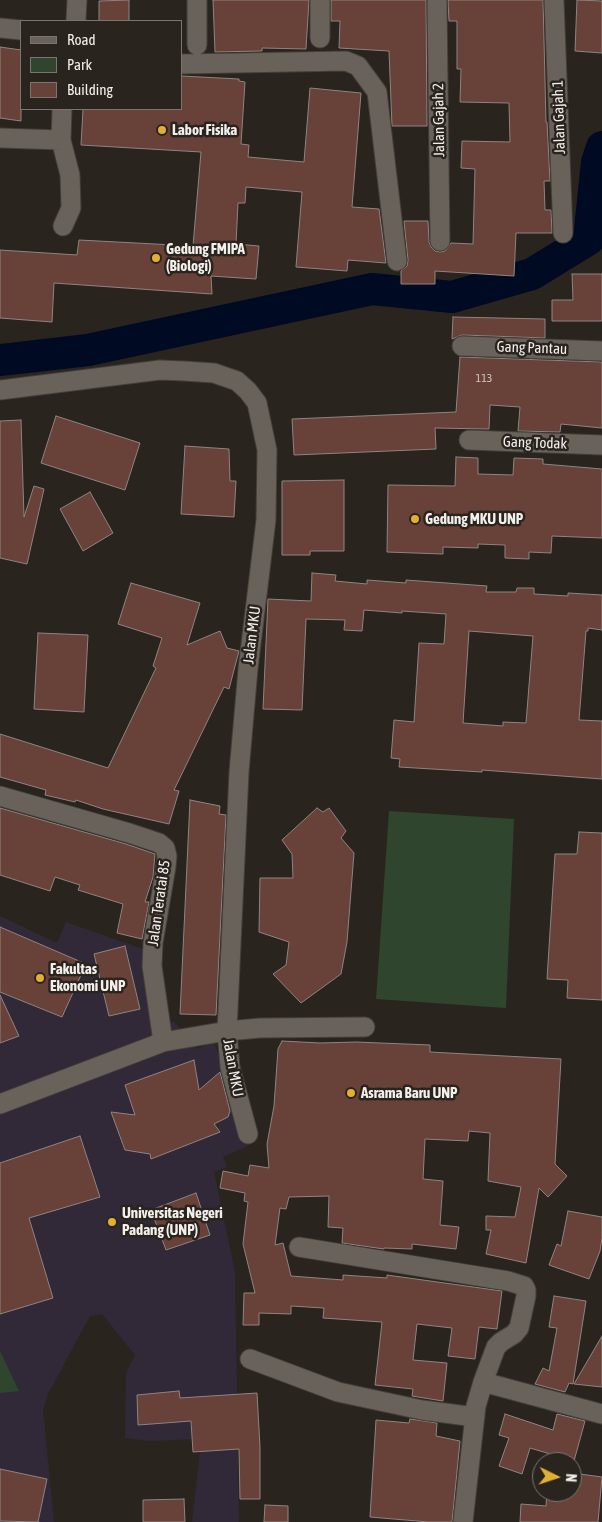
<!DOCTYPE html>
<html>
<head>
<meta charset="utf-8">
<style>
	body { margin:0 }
	#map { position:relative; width:602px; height:1522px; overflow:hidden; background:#2a241f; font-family:"Asap Condensed",sans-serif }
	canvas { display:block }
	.legend { position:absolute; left:20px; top:20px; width:162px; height:90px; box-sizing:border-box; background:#2a241f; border:1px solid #7a7571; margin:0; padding:6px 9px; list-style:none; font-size:15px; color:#f3efeb }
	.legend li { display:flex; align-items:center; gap:10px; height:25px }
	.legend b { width:25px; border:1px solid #7a7571 }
	.north { position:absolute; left:532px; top:1452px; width:50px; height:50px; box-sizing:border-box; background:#2a241f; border:1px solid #7a7571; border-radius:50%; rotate:94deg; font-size:14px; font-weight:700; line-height:20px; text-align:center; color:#f3efeb }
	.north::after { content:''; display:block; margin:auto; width:18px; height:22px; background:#e2ae34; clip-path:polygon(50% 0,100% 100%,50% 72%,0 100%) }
</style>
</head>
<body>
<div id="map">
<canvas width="602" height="1522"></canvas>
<ul class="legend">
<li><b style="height:6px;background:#68625b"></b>Road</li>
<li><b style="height:14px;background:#30452e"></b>Park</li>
<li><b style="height:14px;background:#684138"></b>Building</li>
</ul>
<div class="north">N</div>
</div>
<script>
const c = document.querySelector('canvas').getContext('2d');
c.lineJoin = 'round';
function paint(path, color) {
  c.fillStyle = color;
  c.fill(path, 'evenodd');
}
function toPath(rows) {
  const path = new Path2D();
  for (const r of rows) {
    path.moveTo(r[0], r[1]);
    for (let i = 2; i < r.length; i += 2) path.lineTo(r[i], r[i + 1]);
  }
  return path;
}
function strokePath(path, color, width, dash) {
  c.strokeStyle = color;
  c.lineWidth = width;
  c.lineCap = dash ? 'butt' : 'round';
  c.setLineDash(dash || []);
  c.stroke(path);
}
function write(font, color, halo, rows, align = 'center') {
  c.font = font + ' "Asap Condensed",sans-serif';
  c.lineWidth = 5;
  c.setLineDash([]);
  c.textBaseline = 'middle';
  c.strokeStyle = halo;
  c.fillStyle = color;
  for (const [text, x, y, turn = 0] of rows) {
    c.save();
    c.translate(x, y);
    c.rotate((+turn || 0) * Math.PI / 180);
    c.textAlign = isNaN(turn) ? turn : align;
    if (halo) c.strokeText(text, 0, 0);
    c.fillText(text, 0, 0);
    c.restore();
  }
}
const education = toPath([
	[0,916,57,943,66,922,143,949,156,1029,174,1021,197,1049,214,1042,248,1146,223,1157,227,1167,214,1172,235,1272,239,1522,192,1522,201,1444,197,1439,150,1441,125,1438,126,1373,135,1355,102,1314,90,1316,48,1394,43,1410,54,1522,0,1522]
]);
const green = toPath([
	[389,811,514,819,506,1008,376,999],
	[0,1351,19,1391,0,1393]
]);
const river = toPath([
	[0,360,88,350,372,289,452,297,532,274,589,239,597,162,602,147]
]);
const building = toPath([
	[129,0,129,21,99,21,99,1,129,0],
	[213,0,309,0,306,49,262,48,262,51,215,52,213,0],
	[331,0,426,0,427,126,392,126,389,51,339,48,340,21,331,21,331,0],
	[448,0,543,0,546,122,547,122,550,181,544,181,545,210,551,210,552,233,516,233,514,276,435,271,435,284,401,284,401,271,407,266,408,260,404,221,428,221,429,242,431,247,435,251,440,252,445,251,451,243,473,244,475,169,461,168,462,141,510,142,509,103,460,102,461,69,457,69,457,21,449,21,448,0],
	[577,0,602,1,602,53,575,51,577,0],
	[0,47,21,50,21,121,0,118,0,47],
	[181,76,239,79,239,81,245,82,241,144,249,145,248,157,304,162,310,88,361,93,352,207,379,209,386,263,348,260,347,271,296,267,302,192,246,187,245,203,238,203,236,244,259,246,256,279,211,276,212,294,54,283,52,322,0,318,0,250,77,255,79,240,193,246,201,152,81,145,83,109,181,109,181,76],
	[572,274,602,274,602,321,552,321,552,300,573,300,572,274],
	[453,317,545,319,545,338,462,335,452,339,453,317],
	[460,357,602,362,602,428,561,424,560,432,518,431,520,407,490,405,489,429,435,428,436,449,294,455,292,419,456,412,460,357],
	[56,416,140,443,125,490,41,463,56,416],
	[21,420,24,517,34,486,44,489,27,564,0,558,0,421,21,420],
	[185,446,229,449,230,481,236,481,234,517,181,514,185,446],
	[456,457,478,458,478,474,513,475,514,458,543,459,543,464,602,469,602,538,552,536,551,553,529,552,529,559,505,558,505,545,478,544,478,548,443,547,443,554,387,552,388,485,455,486,456,457],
	[344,480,344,551,310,551,310,555,282,555,282,481,344,480],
	[90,492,113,533,83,551,60,509,90,492],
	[312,573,336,575,335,581,367,584,367,580,406,583,406,580,487,586,486,592,516,592,517,588,534,588,534,594,568,596,568,593,602,595,602,630,588,628,588,631,586,631,579,720,602,721,602,779,482,770,482,772,399,767,400,759,391,758,394,720,414,722,419,643,444,644,446,614,402,611,402,613,364,610,362,631,344,630,345,620,306,619,302,710,263,709,268,599,311,601,312,573],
	[469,631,533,636,526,723,503,722,503,726,463,723,469,631],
	[131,583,200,603,187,645,220,631,227,648,239,651,229,689,224,687,174,790,179,791,169,824,103,809,76,800,75,802,45,795,46,790,0,777,0,734,108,768,156,668,153,666,162,638,118,624,131,583],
	[38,633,88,635,84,712,34,709,38,633],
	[190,800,220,806,219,814,226,815,216,1015,180,1014,190,800],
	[0,808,126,844,155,854,153,877,145,902,149,902,142,939,117,933,123,904,78,890,80,885,55,877,50,891,0,875,0,808],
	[317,808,323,812,329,808,346,831,341,838,354,853,347,942,341,974,301,1003,273,974,286,965,289,942,259,932,260,878,293,878,292,854,282,840,317,808],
	[579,832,602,833,602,1000,567,998,568,980,547,979,555,854,577,854,579,832],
	[0,927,86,964,62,1017,0,992,0,927],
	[125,946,140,1009,109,1016,94,954,125,946],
	[0,995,19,1036,0,1043,0,995],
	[282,1041,320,1043,356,1042,430,1045,430,1052,561,1059,555,1164,567,1176,548,1197,539,1188,526,1263,486,1254,491,1230,486,1230,486,1216,515,1217,521,1187,488,1181,490,1133,469,1131,468,1141,425,1139,423,1179,443,1181,440,1225,459,1227,456,1249,412,1244,412,1249,384,1248,384,1249,342,1243,343,1228,328,1227,329,1196,289,1197,286,1209,280,1208,275,1245,283,1243,291,1276,343,1280,343,1275,387,1278,387,1275,502,1291,497,1329,479,1327,475,1359,448,1356,452,1328,417,1324,413,1360,447,1363,443,1401,412,1396,413,1389,375,1385,382,1322,323,1318,324,1308,291,1306,291,1314,259,1313,259,1325,243,1325,244,1293,255,1293,243,1244,248,1202,244,1201,245,1193,220,1188,223,1171,248,1176,250,1165,269,1168,267,1144,274,1106,278,1049,282,1041],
	[194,1060,199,1090,220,1072,230,1111,228,1117,214,1124,220,1132,151,1159,150,1154,125,1150,111,1112,135,1115,125,1085,194,1060],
	[80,1136,100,1197,29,1218,53,1298,0,1314,0,1163,80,1136],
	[196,1193,210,1235,166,1250,151,1210,196,1193],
	[568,1211,602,1217,602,1238,600,1251,589,1279,549,1265,557,1244,561,1246,568,1211],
	[554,1296,586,1301,573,1384,569,1383,565,1392,535,1384,543,1368,549,1371,557,1328,549,1327,554,1296],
	[602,1336,602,1387,574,1384,602,1336],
	[179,1391,180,1398,257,1393,260,1447,260,1499,240,1499,239,1449,193,1452,191,1421,138,1425,137,1395,179,1391],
	[505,1414,553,1430,557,1414,585,1421,574,1461,530,1448,522,1474,499,1466,509,1438,499,1435,505,1414],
	[410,1419,437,1423,436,1436,460,1441,452,1522,429,1522,370,1517,376,1420,409,1423,410,1419],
	[0,1469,47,1479,38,1522,0,1521,0,1469],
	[572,1473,602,1477,598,1522,520,1522,521,1504,546,1506,547,1492,572,1492,572,1473],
	[184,1499,185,1522,143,1522,143,1500,184,1499],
	[265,1505,288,1506,288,1522,264,1522,265,1505]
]);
const street = toPath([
	[197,0,197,45],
	[320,0,320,38],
	[437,0,440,241],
	[554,0,563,233],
	[76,19,77,0],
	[0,28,21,30],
	[181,64,346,61,358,66,377,92,397,261],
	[0,138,61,140,62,109],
	[61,140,70,175,71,208,63,226],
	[462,346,602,351],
	[0,390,160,370,184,371,214,373,237,381,248,391,257,403,267,450,266,520,248,669,239,772,227,1031,230,1067,248,1134],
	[469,440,602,445],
	[0,796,129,833,159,843,165,848,167,856,166,867,153,943,152,966,163,1042],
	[0,1104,163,1042,227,1031,260,1028,365,1027],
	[299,1247,508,1281,524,1286,526,1290,526,1296,519,1328,514,1334,501,1342,496,1347,483,1382],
	[250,1359,338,1392,422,1410,475,1417],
	[463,1522,476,1406,483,1382,602,1414]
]);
const markers = [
	[162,130,5,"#e2ae34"],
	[156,258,5,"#e2ae34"],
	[415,519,5,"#e2ae34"],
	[40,978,5,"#e2ae34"],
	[351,1093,5,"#e2ae34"],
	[112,1222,5,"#e2ae34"]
];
const numberNames = [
	["113",484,378]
];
const streetNames = [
	["Jalan Gajah 1",559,117,-92],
	["Jalan Gajah 2",439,120,-91],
	["Gang Pantau",532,348,2],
	["Gang Todak",535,443,2],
	["Jalan MKU",252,635,-83],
	["Jalan Teratai 85",159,903,-82],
	["Jalan MKU",233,1068,80]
];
const poiNames = [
	["Labor Fisika",172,130],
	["Gedung FMIPA",166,249],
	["(Biologi)",166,266],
	["Gedung MKU UNP",425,519],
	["Fakultas",50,969],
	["Ekonomi UNP",50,986],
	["Asrama Baru UNP",361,1093],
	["Universitas Negeri",122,1213],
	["Padang (UNP)",122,1230]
];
paint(education, '#312838');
paint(green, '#30452e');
strokePath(river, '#000a23', 32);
paint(building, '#684138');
strokePath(building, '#8f8482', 1);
strokePath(street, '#443f3a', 21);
strokePath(street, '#68625b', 19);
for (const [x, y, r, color] of markers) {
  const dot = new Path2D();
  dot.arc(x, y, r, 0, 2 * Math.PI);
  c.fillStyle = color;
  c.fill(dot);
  strokePath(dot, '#2a241f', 2);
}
write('12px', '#d0c4be', null, numberNames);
write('15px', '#f3efeb', '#2a241f', streetNames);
write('bold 15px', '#f3efeb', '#2a241f', poiNames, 'left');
</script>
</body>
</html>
